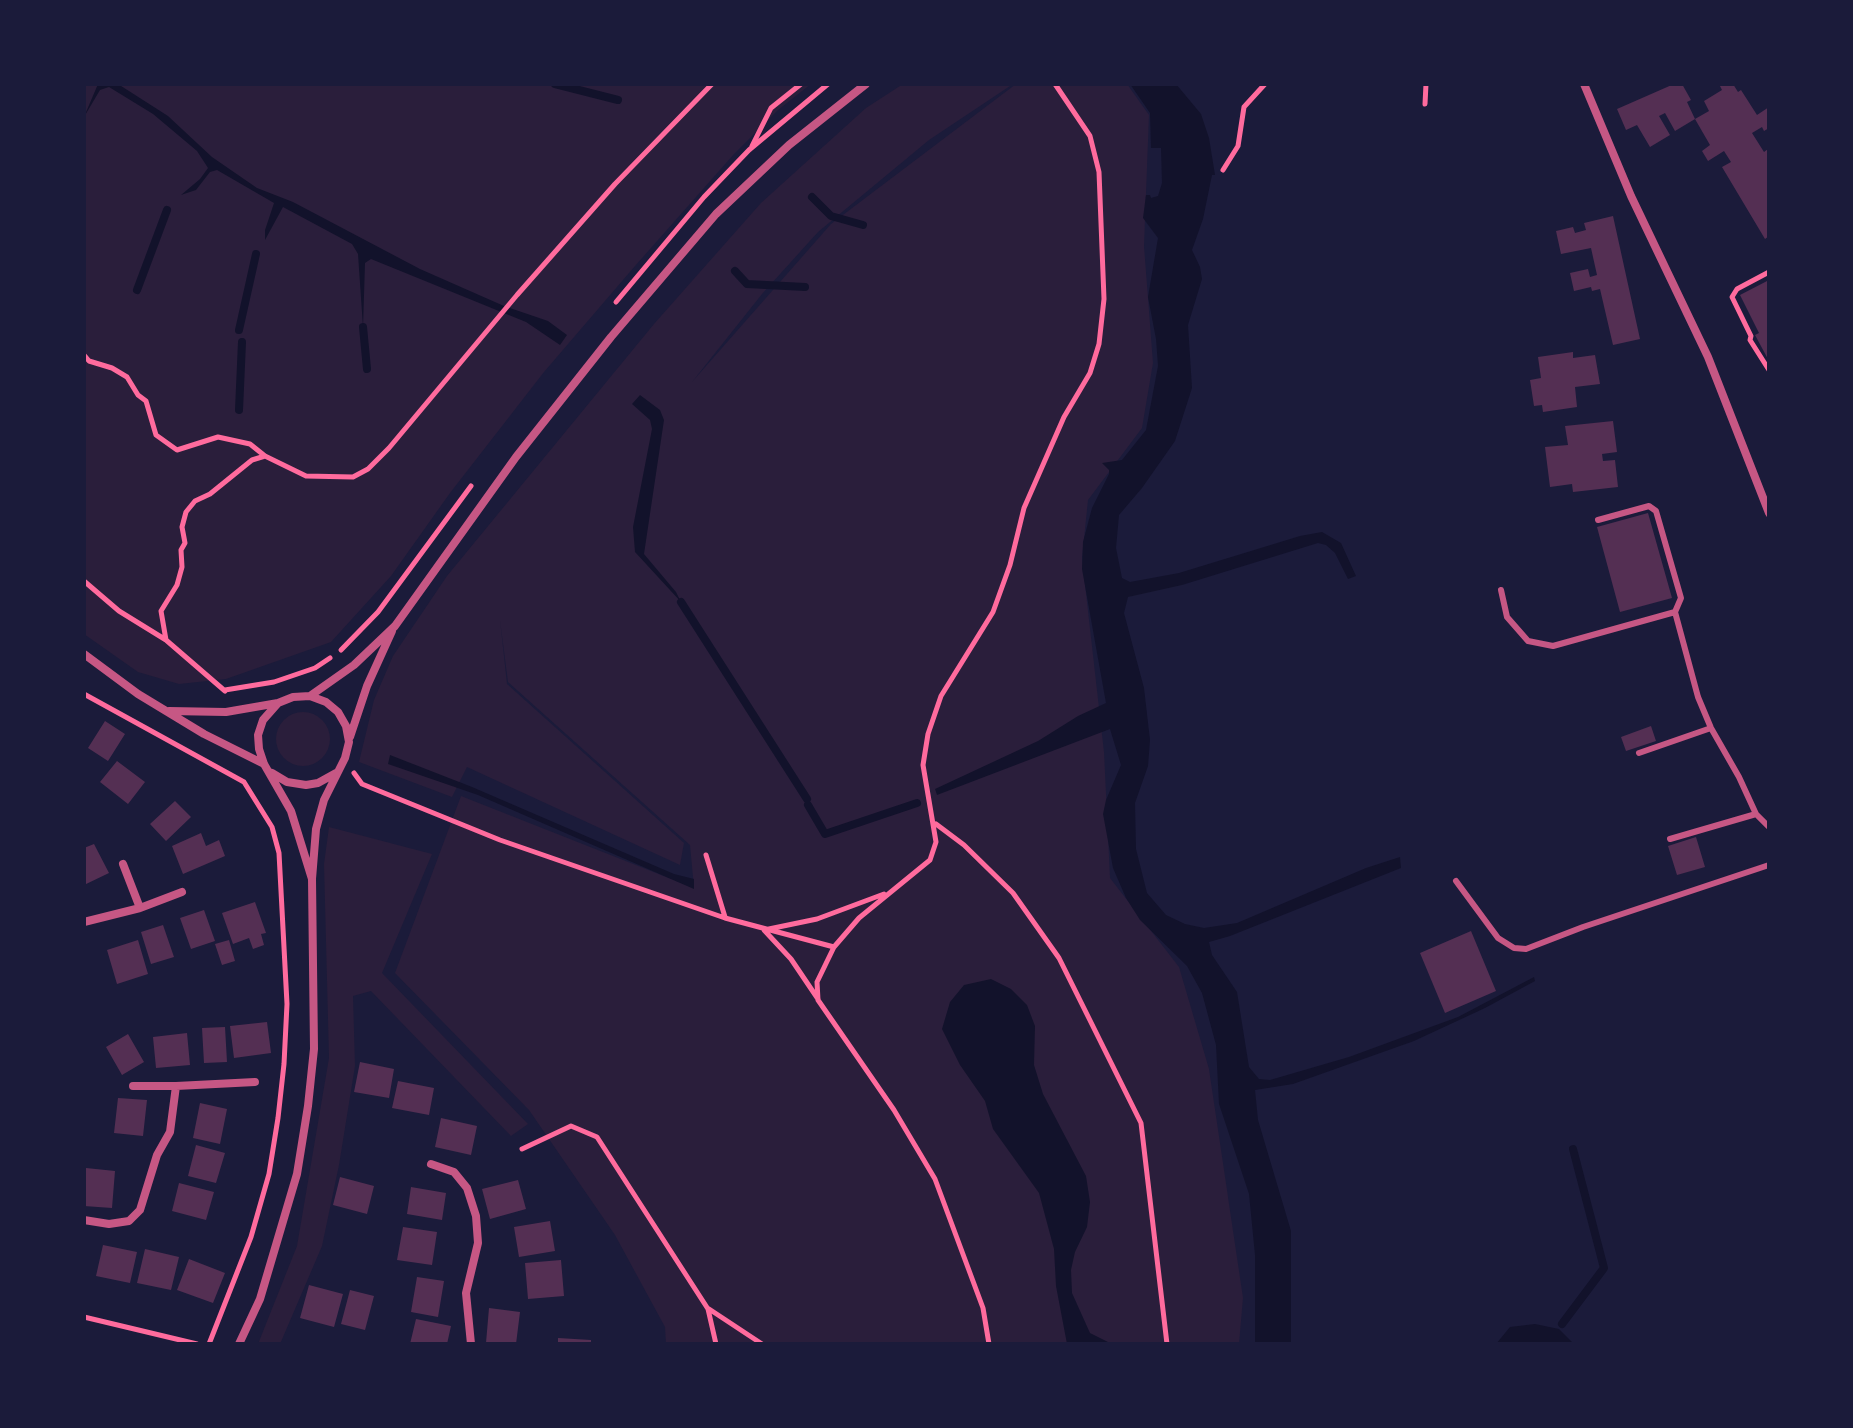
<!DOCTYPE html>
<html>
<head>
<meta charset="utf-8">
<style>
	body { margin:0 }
	#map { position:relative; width:1853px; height:1428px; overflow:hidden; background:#1b1b3a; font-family:Inter,sans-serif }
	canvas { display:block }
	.frame { position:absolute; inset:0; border:86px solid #1b1b3a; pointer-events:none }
</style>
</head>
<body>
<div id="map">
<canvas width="1853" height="1428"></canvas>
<div class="frame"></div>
</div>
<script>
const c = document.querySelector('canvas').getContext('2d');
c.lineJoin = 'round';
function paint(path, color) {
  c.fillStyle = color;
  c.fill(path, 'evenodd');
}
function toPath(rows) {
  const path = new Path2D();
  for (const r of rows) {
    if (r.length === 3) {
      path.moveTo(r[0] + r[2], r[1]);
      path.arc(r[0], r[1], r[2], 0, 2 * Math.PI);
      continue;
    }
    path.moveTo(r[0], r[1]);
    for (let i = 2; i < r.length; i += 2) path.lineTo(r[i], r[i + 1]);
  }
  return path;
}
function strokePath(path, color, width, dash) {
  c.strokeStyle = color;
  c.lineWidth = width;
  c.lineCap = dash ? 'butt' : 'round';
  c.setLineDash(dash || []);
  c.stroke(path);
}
const green = toPath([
	[84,84,811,84,778,110,734,154,635,266,544,372,450,493,391,576,331,642,226,679,179,684,138,672,84,634],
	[903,84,1013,84,929,140,818,232,762,294,692,382,831,224,1016,84,1127,84,1149,115,1144,246,1153,363,1142,428,1088,500,1082,558,1104,752,1110,878,1179,967,1209,1069,1243,1298,1239,1344,666,1344,665,1327,615,1235,529,1110,395,973,461,796,694,888,690,845,508,682,500,620,507,684,684,843,680,865,467,767,452,797,359,762,374,700,393,656,447,576,654,324,761,203,866,108],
	[303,739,27],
	[329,827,432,854,382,973,528,1124,511,1136,371,991,353,996,355,1066,339,1165,322,1246,280,1344,258,1344,297,1246,329,1058,324,864]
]);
const water = toPath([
	[98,84,118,84,168,116,212,157,257,188,293,202,420,269,504,306,548,321,567,335,560,345,526,322,371,259,365,263,363,327,358,254,352,244,283,207,265,240,265,230,274,203,217,170,210,172,196,190,181,195,200,179,208,168,197,151,153,114,109,87,100,90,84,117],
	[1130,84,1176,84,1201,114,1209,138,1215,175,1212,175,1203,219,1192,250,1200,267,1202,279,1188,325,1192,388,1175,441,1142,488,1119,515,1116,548,1122,578,1130,582,1179,573,1300,536,1322,532,1341,543,1356,576,1348,579,1335,553,1326,545,1318,543,1182,585,1128,597,1124,613,1144,688,1150,740,1148,766,1135,803,1136,849,1147,893,1166,915,1185,924,1204,928,1237,923,1366,868,1400,857,1401,868,1230,936,1209,942,1212,955,1237,992,1249,1067,1259,1079,1270,1080,1349,1057,1458,1017,1534,977,1535,981,1485,1008,1414,1041,1293,1084,1255,1090,1258,1120,1291,1231,1291,1344,1255,1344,1255,1255,1249,1194,1219,1104,1216,1045,1202,993,1187,966,1140,920,1126,898,1113,868,1103,814,1106,800,1121,765,1110,729,937,795,935,789,1038,741,1078,716,1106,703,1082,569,1083,542,1092,508,1109,474,1109,470,1102,463,1122,460,1146,430,1158,366,1156,339,1148,297,1158,238,1143,218,1146,195,1150,195,1151,198,1158,196,1162,183,1161,148,1151,148,1150,113],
	[640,395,660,410,664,420,644,554,676,592,681,602,635,552,633,527,652,429,650,420,632,404],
	[390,755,472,787,674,874,694,879,694,889,478,795,388,764],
	[991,979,1011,989,1027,1005,1035,1026,1034,1065,1043,1094,1086,1176,1090,1202,1087,1227,1075,1252,1071,1270,1072,1293,1090,1333,1112,1344,1067,1344,1056,1286,1054,1249,1039,1193,993,1129,985,1101,960,1065,942,1029,950,1002,964,985],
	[1535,1324,1559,1329,1574,1344,1496,1344,1510,1327]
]);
const stream = toPath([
	[555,84,618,100],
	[812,197,831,216,863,225],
	[735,271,747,284,805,287],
	[137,290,167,210],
	[363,327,367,369],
	[239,330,256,254],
	[239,410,242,342],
	[681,602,807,799],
	[808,805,825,834,917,803],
	[1562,1324,1604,1268,1573,1149]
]);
const building = toPath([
	[1674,84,1682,84,1691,100,1687,102,1695,119,1675,131,1665,113,1659,116,1670,135,1650,147,1637,125,1626,130,1617,109],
	[1719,84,1733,84,1738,92,1741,90,1757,115,1769,107,1769,128,1764,131,1762,127,1752,133,1764,152,1768,149,1769,152,1769,236,1765,239,1722,167,1731,162,1724,151,1708,161,1702,151,1710,145,1695,119,1709,111,1704,101,1722,90],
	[1613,216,1640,339,1613,345,1600,289,1592,291,1591,287,1574,291,1570,273,1588,269,1590,277,1597,275,1591,248,1561,254,1556,231,1573,227,1575,233,1586,230,1584,223],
	[1769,280,1769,361,1755,335,1759,333,1740,295],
	[1573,352,1573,358,1595,355,1600,384,1575,387,1577,407,1543,412,1542,405,1534,406,1530,380,1541,378,1538,357],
	[1613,421,1617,452,1602,454,1603,461,1615,460,1618,487,1573,492,1572,484,1550,487,1545,447,1568,445,1565,426],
	[1648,513,1672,598,1620,612,1597,527],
	[105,721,125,734,108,761,88,748],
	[1651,726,1656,741,1626,751,1621,737],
	[117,761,145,782,128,804,100,782],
	[175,801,191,817,166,841,150,824],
	[201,833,206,846,219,840,225,856,183,874,172,846],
	[1696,837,1705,867,1677,875,1668,846],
	[94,844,109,873,84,885,84,848],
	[255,902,266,933,261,934,264,945,253,949,249,938,233,944,222,913],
	[204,910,215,941,191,949,180,918],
	[163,925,174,957,151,964,141,932],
	[1471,931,1496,991,1445,1013,1420,953],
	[138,940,148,974,117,984,107,950],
	[229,940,235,961,222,965,215,944],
	[267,1022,271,1053,234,1058,230,1026],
	[225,1027,227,1062,204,1063,202,1028],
	[187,1033,190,1065,156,1068,153,1037],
	[128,1034,144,1062,122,1075,106,1047],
	[360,1062,394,1069,389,1098,354,1092],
	[398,1081,434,1088,429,1115,392,1108],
	[118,1098,147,1100,143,1136,114,1133],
	[200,1103,227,1109,220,1144,193,1138],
	[441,1118,477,1126,471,1155,435,1147],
	[196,1145,225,1153,216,1183,188,1176],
	[86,1168,115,1171,112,1208,84,1206],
	[340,1177,374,1186,367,1214,333,1205],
	[518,1180,526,1209,490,1219,482,1189],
	[179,1183,214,1192,206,1220,172,1211],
	[411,1187,446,1193,442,1220,407,1214],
	[550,1221,555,1251,519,1257,514,1227],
	[403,1227,437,1232,432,1265,397,1260],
	[103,1245,137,1252,130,1283,96,1276],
	[145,1249,179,1257,171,1290,137,1283],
	[189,1259,225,1273,213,1303,177,1290],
	[561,1260,564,1296,528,1299,525,1263],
	[417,1277,444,1281,438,1317,411,1312],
	[309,1285,343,1294,334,1327,300,1318],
	[350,1290,374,1296,365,1330,341,1324],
	[489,1308,520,1312,516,1344,486,1343],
	[416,1319,451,1326,447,1344,410,1344],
	[558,1338,591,1340,591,1344,558,1344]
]);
const path = toPath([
	[1425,104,1426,84],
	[752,146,771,108,801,84],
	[1223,170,1238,146,1244,107,1265,84],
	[1769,272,1737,289,1732,297,1751,336,1750,340,1769,370],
	[616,302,704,197,749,150,828,84],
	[84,355,89,361,112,368,127,377,138,395,146,401,156,435,177,450,218,437,250,444,265,456],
	[84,581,119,611,166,640,225,691],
	[166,640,161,611,177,585,182,567,181,550,185,543,182,527,186,512,195,501,210,494,252,460,265,456,306,476,353,477,368,469,389,448,517,295,615,184,712,84],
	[341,650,378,612,471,486],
	[225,690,274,682,315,668,330,658],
	[84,694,244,782,272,827,279,853,287,1004,284,1064,278,1118,269,1174,251,1237,209,1344],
	[354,773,362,784,500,840,725,918,834,947],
	[936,824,964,845,1013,893,1059,958,1141,1123,1167,1344],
	[706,855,725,917],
	[818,999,791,959,764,930,817,919,884,894],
	[522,1149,571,1126,597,1137,708,1309,716,1344],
	[709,1309,762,1344],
	[84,1317,197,1344],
	[989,1344,983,1308,935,1179,894,1110,818,1000,817,982,834,947,859,918,930,860,936,842,923,765,928,734,941,696,993,612,1010,565,1024,508,1064,417,1090,373,1099,344,1104,299,1099,172,1090,136,1055,84]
]);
const service = toPath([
	[1598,520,1649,506,1656,511,1681,598,1675,612],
	[1501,590,1507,617,1528,641,1553,646,1675,612,1698,697,1711,728,1739,777,1756,814,1769,827],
	[1639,753,1711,728],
	[1670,839,1756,814],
	[1456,881,1498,938,1514,948,1526,949,1583,927,1769,865]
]);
const minor = toPath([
	[1584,84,1631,196,1708,357,1769,513],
	[84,654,138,694,204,734,264,764],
	[310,696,354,665,395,626,516,457,611,337,716,214,789,145,866,84],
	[169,711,226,712,278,703],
	[350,737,367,686,392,631],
	[272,773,287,782,306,785,318,783,336,773],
	[123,864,140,908],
	[84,922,140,908,182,892],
	[133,1086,176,1086],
	[431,1164,454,1172,467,1188,476,1216,478,1243,466,1293,471,1344],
	[84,1220,109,1224,129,1221,140,1210,157,1155,170,1132,176,1086,255,1082],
	[239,1344,260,1299,297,1174,308,1106,314,1049,312,879,316,829,324,800,345,758,349,742,346,726,338,712,326,702,310,696,293,697,278,703,263,720,258,735,259,749,264,764,291,811,312,879]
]);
paint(green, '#2a1e3b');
paint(water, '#12122b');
strokePath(stream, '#12122b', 8);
paint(building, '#542f53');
strokePath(path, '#ff6b9d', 5);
strokePath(service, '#c65784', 6);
strokePath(minor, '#c65784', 8);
</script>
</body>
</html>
